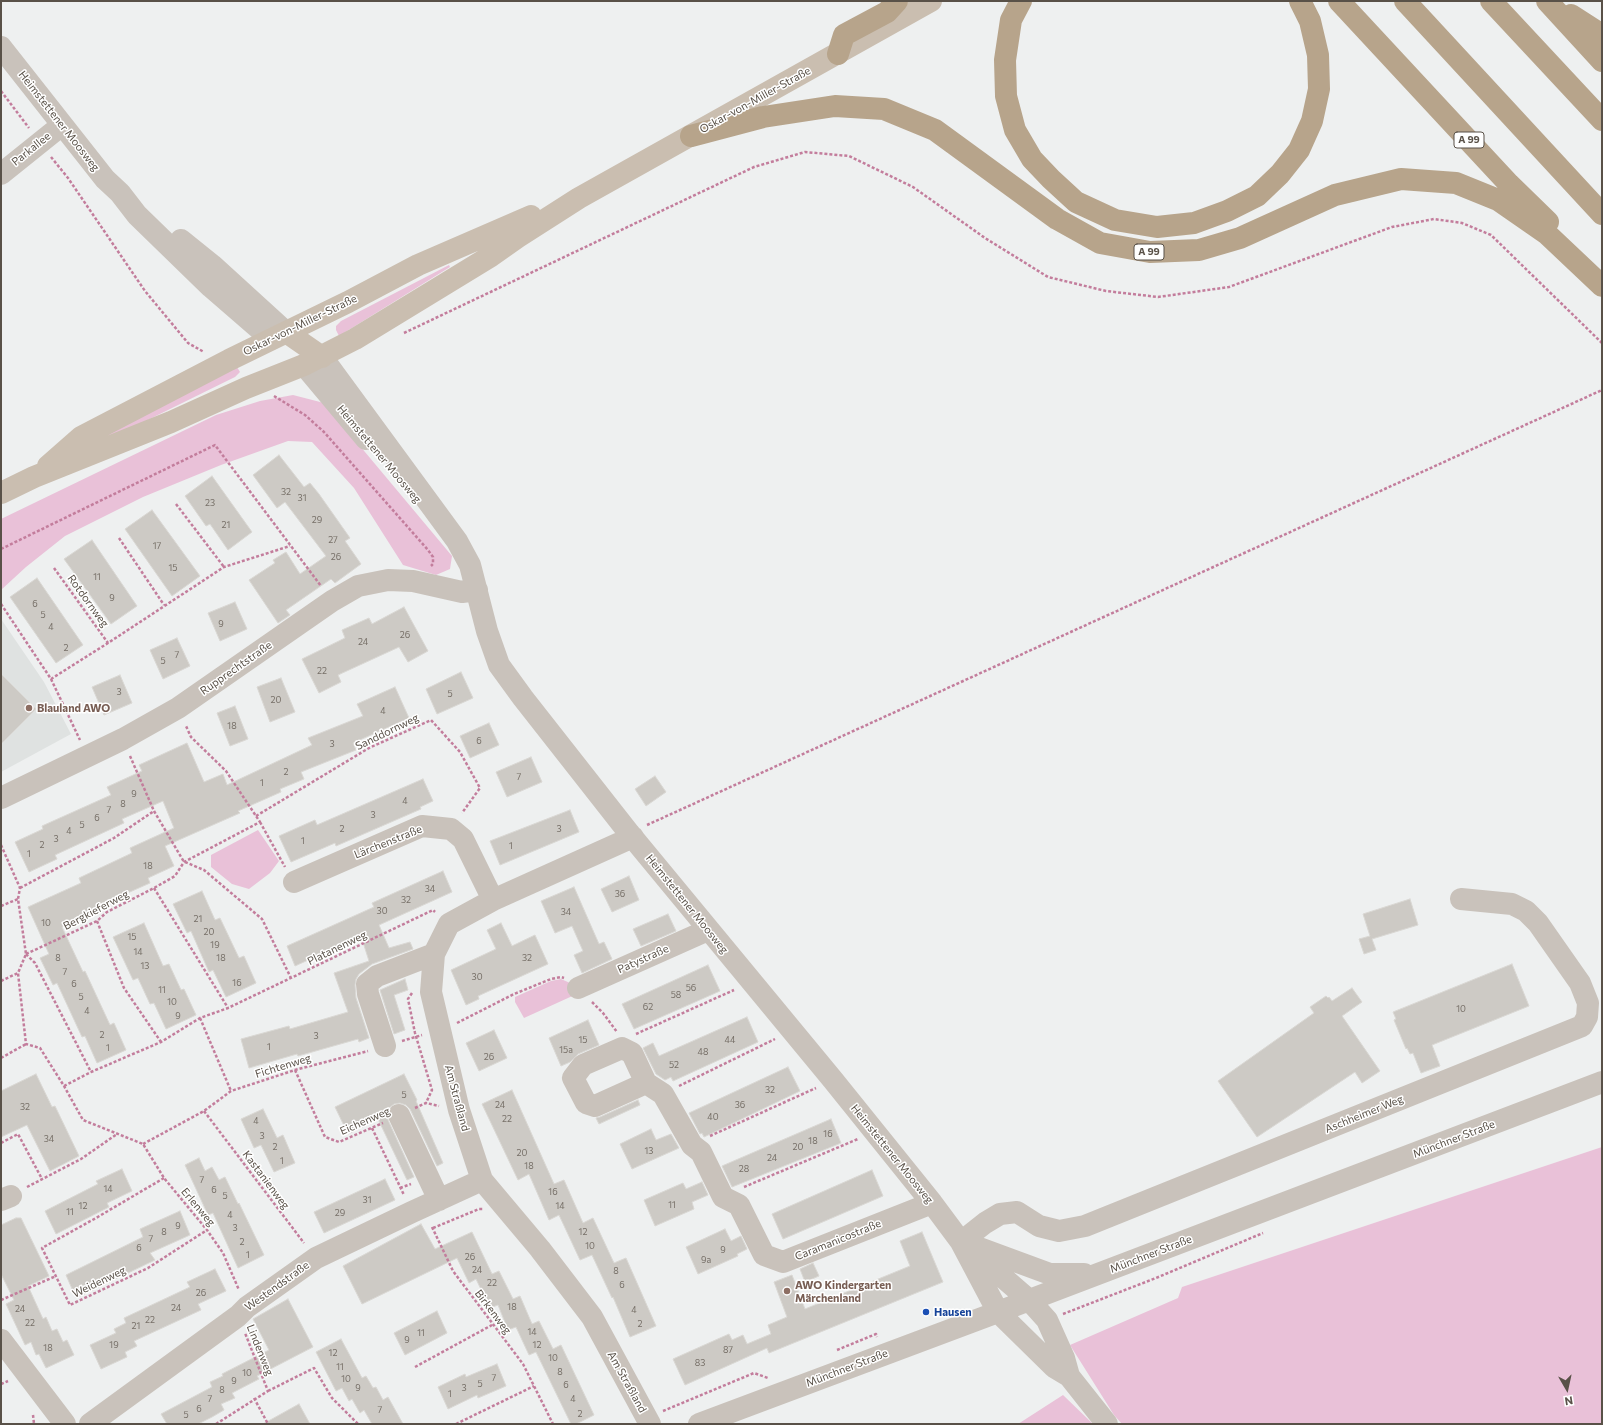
<!DOCTYPE html>
<html>
<head>
<meta charset="utf-8">
<style>
	body { margin:0 }
	#map { position:relative; width:1603px; height:1425px; overflow:hidden; background:#eef0f0; font-family:Commissioner,sans-serif }
	canvas { display:block }
	.frame { position:absolute; inset:0; border:2px solid #595148; pointer-events:none }
	.north { position:absolute; left:1547px; top:1369px; width:40px; height:40px; -webkit-text-stroke:3px #fff; paint-order:stroke; rotate:171deg; font-size:11px; font-weight:700; line-height:16px; text-align:center; color:#595148 }
	.north::after { content:''; display:block; margin:auto; width:14px; height:18px; background:#595148; clip-path:polygon(50% 0,100% 100%,50% 72%,0 100%) }
</style>
</head>
<body>
<div id="map">
<canvas width="1603" height="1425"></canvas>
<div class="frame"></div>
<div class="north">N</div>
</div>
<script>
const c = document.querySelector('canvas').getContext('2d');
c.lineJoin = 'round';
function paint(path, color) {
  c.fillStyle = color;
  c.fill(path, 'evenodd');
}
function toPath(rows) {
  const path = new Path2D();
  for (const r of rows) {
    path.moveTo(r[0], r[1]);
    for (let i = 2; i < r.length; i += 2) path.lineTo(r[i], r[i + 1]);
  }
  return path;
}
function strokePath(path, color, width, dash) {
  c.strokeStyle = color;
  c.lineWidth = width;
  c.lineCap = dash ? 'butt' : 'round';
  c.setLineDash(dash || []);
  c.stroke(path);
}
function write(font, color, halo, rows, align = 'center') {
  c.font = font + ' Commissioner,sans-serif';
  c.lineWidth = 3;
  c.setLineDash([]);
  c.textBaseline = 'middle';
  c.strokeStyle = halo;
  c.fillStyle = color;
  for (const [text, x, y, turn = 0] of rows) {
    c.save();
    c.translate(x, y);
    c.rotate((+turn || 0) * Math.PI / 180);
    c.textAlign = isNaN(turn) ? turn : align;
    if (halo) c.strokeText(text, 0, 0);
    c.fillText(text, 0, 0);
    c.restore();
  }
}
const education = toPath([
	[1,619,44,682,71,734,1,772]
]);
const green = toPath([
	[449,265,450,267,339,336,336,330,336,326,341,321],
	[237,367,240,372,235,377,103,442,97,440],
	[293,395,324,403,452,556,450,569,436,575,403,565,354,488,312,442,288,441,221,465,143,497,65,536,26,567,1,590,1,519,216,415,260,401],
	[258,830,279,861,270,873,249,889,232,884,211,867,211,855],
	[561,979,570,983,579,993,524,1018,515,1002,515,997,551,981],
	[1602,1147,1602,1424,1122,1424,1114,1415,1070,1345,1178,1298,1182,1287],
	[1063,1395,1093,1424,1018,1424]
]);
const building = toPath([
	[279,455,304,487,310,483,319,494,350,538,345,541,361,564,335,583,331,579,286,610,290,615,278,623,249,580,275,563,273,560,286,552,300,574,326,556,285,502,277,508,253,475,279,455],
	[212,476,252,532,228,550,210,524,206,526,185,496,212,476],
	[152,510,200,576,172,596,125,529,152,510],
	[92,540,137,606,111,624,64,559,92,540],
	[37,578,83,645,56,663,10,597,37,578],
	[235,602,247,629,220,641,208,613,235,602],
	[404,607,428,651,408,662,399,647,338,675,341,682,319,693,302,659,345,638,342,630,369,618,372,624,404,607],
	[177,638,190,666,163,679,150,650,177,638],
	[461,672,473,698,437,714,426,689,461,672],
	[1,674,36,709,1,744,1,674],
	[120,675,132,703,104,715,92,687,120,675],
	[281,678,295,712,270,722,257,687,281,678],
	[395,687,409,718,353,743,356,750,301,772,304,779,280,789,281,792,238,811,240,813,165,846,174,866,148,878,150,883,96,907,98,911,62,927,83,972,85,971,110,1025,114,1023,126,1050,97,1063,85,1036,82,1037,57,983,53,985,40,958,49,954,28,907,81,883,79,878,132,853,130,848,174,828,163,801,122,819,124,823,55,855,57,859,29,872,15,842,43,829,42,826,111,795,107,787,142,771,139,765,187,743,204,782,223,774,227,785,312,745,308,738,363,716,357,704,395,687],
	[235,706,248,739,230,746,217,713,235,706],
	[489,723,499,745,470,758,460,736,489,723],
	[531,757,542,782,507,797,496,772,531,757],
	[655,776,666,792,646,806,635,789,655,776],
	[423,779,433,801,420,807,421,809,336,846,335,843,291,862,279,836,315,820,317,825,423,779],
	[570,810,579,832,500,865,490,841,570,810],
	[443,871,452,892,379,925,389,948,410,942,413,949,372,964,359,974,356,979,355,985,356,998,369,1038,359,1042,358,1039,298,1056,297,1054,249,1068,241,1039,289,1026,290,1029,348,1012,334,973,369,961,361,936,295,966,287,946,374,907,372,903,443,871],
	[629,876,639,900,612,912,601,889,629,876],
	[574,887,599,944,604,942,612,959,582,973,574,955,583,951,572,926,555,933,541,901,574,887],
	[202,891,215,920,220,918,239,958,244,956,256,983,226,997,213,970,209,972,191,931,187,933,173,904,202,891],
	[1410,899,1418,925,1372,939,1376,950,1364,954,1359,939,1370,936,1363,914,1410,899],
	[668,914,676,931,641,946,633,929,668,914],
	[144,923,163,966,169,964,181,990,184,989,196,1015,166,1029,154,1003,150,1004,138,978,133,980,113,937,144,923],
	[501,923,512,946,535,935,548,964,478,996,479,999,466,1005,451,970,496,949,487,930,501,923],
	[1512,964,1529,1006,1432,1045,1440,1066,1421,1073,1413,1053,1410,1054,1407,1048,1406,1049,1394,1020,1396,1019,1393,1012,1512,964],
	[708,965,720,991,634,1029,622,1004,708,965],
	[405,979,408,990,394,995,405,1030,394,1034,380,990,405,979],
	[1352,988,1362,1002,1342,1016,1380,1071,1362,1083,1355,1072,1257,1137,1218,1081,1314,1013,1310,1007,1326,996,1328,998,1329,997,1332,1001,1352,988],
	[747,1017,758,1042,673,1081,671,1077,665,1080,656,1074,643,1048,653,1043,659,1056,747,1017],
	[588,1020,599,1045,578,1054,570,1062,561,1066,549,1038,588,1020],
	[494,1030,507,1058,479,1071,466,1043,494,1030],
	[788,1067,800,1091,704,1137,702,1133,700,1134,689,1113,788,1067],
	[36,1074,52,1107,55,1106,79,1156,50,1171,27,1125,1,1137,1,1091,36,1074],
	[404,1074,417,1100,416,1101,443,1163,437,1166,410,1109,406,1105,400,1103,394,1104,389,1108,387,1114,388,1120,414,1177,407,1180,378,1119,348,1134,335,1107,404,1074],
	[512,1090,554,1184,564,1180,583,1223,593,1218,614,1263,626,1258,656,1326,630,1337,613,1297,612,1298,592,1255,580,1260,559,1215,549,1220,529,1174,518,1180,482,1104,512,1090],
	[638,1100,640,1105,599,1124,596,1118,600,1117,638,1100],
	[263,1109,277,1138,283,1135,295,1163,274,1172,261,1145,254,1148,241,1119,263,1109],
	[831,1119,841,1143,732,1187,722,1166,831,1119],
	[651,1129,656,1140,671,1134,679,1148,632,1169,620,1144,651,1129],
	[199,1158,205,1171,212,1167,219,1180,225,1177,238,1204,239,1203,264,1255,238,1268,213,1213,208,1215,185,1165,199,1158],
	[122,1169,132,1191,107,1203,109,1207,56,1234,45,1211,98,1184,96,1181,122,1169],
	[872,1170,883,1196,783,1239,772,1214,872,1170],
	[385,1179,395,1200,324,1233,314,1212,385,1179],
	[702,1182,708,1195,692,1202,694,1209,655,1226,644,1200,683,1183,686,1189,702,1182],
	[180,1211,190,1235,150,1253,155,1260,76,1298,66,1275,143,1237,140,1229,180,1211],
	[16,1218,21,1218,49,1276,28,1286,43,1319,46,1317,52,1331,57,1329,63,1342,67,1340,74,1355,46,1368,39,1354,36,1355,31,1342,25,1345,6,1304,14,1300,1,1274,1,1225,16,1218],
	[421,1224,435,1249,472,1232,492,1274,499,1271,513,1299,520,1296,532,1324,539,1321,553,1349,561,1345,594,1415,576,1424,571,1424,536,1352,529,1355,516,1327,508,1330,498,1305,490,1308,476,1279,469,1283,457,1258,362,1304,343,1266,421,1224],
	[725,1229,731,1241,741,1236,747,1249,737,1254,738,1256,698,1274,686,1247,725,1229],
	[922,1232,943,1282,769,1353,767,1348,685,1385,673,1359,729,1334,732,1340,743,1335,747,1344,771,1334,768,1325,787,1317,774,1282,792,1275,805,1309,910,1266,900,1241,922,1232],
	[813,1263,819,1276,805,1282,800,1269,813,1263],
	[215,1269,226,1291,198,1304,201,1310,134,1341,137,1346,125,1352,127,1357,101,1369,90,1345,116,1333,114,1329,126,1323,124,1318,190,1287,187,1282,215,1269],
	[288,1299,313,1347,257,1376,259,1379,232,1393,235,1398,221,1404,224,1410,212,1417,198,1424,167,1424,161,1414,212,1387,210,1382,223,1376,222,1374,269,1350,253,1319,288,1299],
	[437,1311,447,1333,405,1355,394,1333,437,1311],
	[341,1339,362,1378,366,1376,373,1388,376,1387,383,1400,388,1397,403,1424,372,1424,364,1410,360,1413,352,1399,349,1401,342,1388,336,1391,316,1352,341,1339],
	[497,1364,506,1386,478,1398,477,1395,448,1409,438,1387,465,1374,466,1377,497,1364],
	[299,1404,310,1424,263,1424,299,1404]
]);
const path = toPath([
	[1,91,29,128],
	[51,157,68,178,145,291,188,343,204,352],
	[404,333,754,167,805,152,849,156,913,187,985,238,1048,277,1106,291,1158,297,1229,287,1392,227,1434,219,1462,223,1491,235,1602,343],
	[274,396,305,415,324,432,428,550,433,557,433,564,431,566],
	[176,504,224,567],
	[119,538,164,605],
	[1,549,215,445,321,586],
	[54,568,108,643],
	[1,604,51,679,108,643,224,567,290,546],
	[51,679,80,740],
	[130,756,154,811,184,862],
	[256,816,369,748,431,720,460,752,480,788,462,813],
	[260,822,285,867],
	[647,825,1602,390],
	[1,845,20,888,18,899,26,954,18,973,26,1044,40,1048,64,1086,83,1120,143,1144,164,1178,207,1230,223,1253,239,1290],
	[185,862,204,870,262,919,291,978],
	[20,888,114,838,154,811],
	[154,888,228,1008],
	[1,906,18,899],
	[97,921,124,988,161,1042],
	[26,954,97,921,107,912,154,888,175,876,184,862,260,822,226,771,191,737,186,726],
	[26,954,35,963,91,1072],
	[1,981,18,973],
	[412,993,408,999,415,1033,432,1090,426,1103],
	[592,1002,603,1013,617,1032],
	[200,1018,231,1091],
	[457,1023,514,994,551,979,561,977,564,978],
	[636,1034,734,990],
	[402,1041,422,1035],
	[1,1058,26,1044],
	[295,1070,325,1137,339,1142,383,1123],
	[64,1086,91,1072,161,1042,200,1018,228,1008,433,910,435,912],
	[679,1086,775,1039],
	[415,1108,426,1103,439,1106],
	[204,1111,304,1243],
	[372,1128,404,1195],
	[710,1136,816,1088],
	[1,1143,18,1134,42,1179],
	[143,1144,204,1111,231,1091,295,1070,368,1051],
	[164,1178,96,1218,42,1248,70,1305,148,1268,207,1230],
	[27,1187,81,1159,117,1134],
	[744,1187,858,1139],
	[400,1188,411,1184],
	[432,1227,453,1271,523,1364,553,1424],
	[433,1228,479,1209,483,1209],
	[1,1300,56,1276],
	[1063,1314,1156,1278,1263,1233],
	[837,1350,876,1334,877,1337],
	[415,1367,492,1325],
	[1,1384,8,1381],
	[268,1391,314,1368,332,1398,358,1424],
	[254,1398,268,1424],
	[663,1411,754,1373,768,1378],
	[33,1415,34,1424],
	[216,1424,268,1391,245,1333],
	[456,1424,534,1386]
]);
const minor = toPath([
	[1,47,105,179,120,193,137,215,211,287,271,339],
	[1,174,62,125],
	[181,240,212,265,280,327],
	[322,357,457,541,470,565,487,631,499,665,523,698,629,833,833,1080,932,1203,961,1242,998,1312,1054,1367,1069,1376,1107,1424],
	[304,365,366,439],
	[1,798,123,739,178,708,332,601,358,586,388,580,413,581,462,592,477,590],
	[633,837,493,900,449,924,434,954,431,992,459,1110,482,1180,540,1249,592,1317,650,1424],
	[294,882,422,826,451,829,463,839,493,900],
	[578,988,708,930],
	[385,1046,368,994,367,984,377,976,434,954],
	[646,1083,595,1106,586,1103,573,1078,583,1065,622,1048,632,1053,646,1083,663,1094,692,1145,701,1152,723,1197,739,1205,764,1255,783,1262,932,1203],
	[399,1115,439,1200],
	[1,1200,11,1196],
	[961,1242,985,1223,1000,1214,1017,1212,1039,1226,1059,1231,1085,1226,1582,1026,1587,1017,1588,1003,1580,983,1538,923,1526,911,1512,904,1461,899],
	[974,1246,1050,1274,1084,1274],
	[969,1248,1029,1300,1047,1320,1064,1358,1069,1376],
	[1,1340,65,1424],
	[90,1424,238,1316,247,1307,316,1258,412,1212,482,1180],
	[699,1424,998,1312,1602,1082]
]);
const major = toPath([
	[286,332,322,357],
	[48,466,81,437,229,360,348,302,418,265,531,216],
	[1,493,34,477,171,422,246,388,304,365,355,339,491,256,518,237,579,198,931,1]
]);
const highway = toPath([
	[1021,1,1011,20,1005,60,1006,96,1015,130,1032,159,1051,179,1076,202,1115,220,1157,227,1194,223,1227,211,1257,196,1280,174,1299,150,1312,121,1319,89,1318,55,1310,21,1300,1],
	[1339,1,1509,184,1548,222],
	[1405,1,1602,214],
	[1491,1,1602,120],
	[1547,1,1602,61],
	[1571,15,1602,35],
	[838,54,844,35,887,12,897,1],
	[691,136,763,117,835,106,884,109,935,130,1057,219,1100,243,1150,252,1199,250,1240,238,1335,195,1401,179,1456,183,1498,200,1547,234,1602,286]
]);
const markers = [
	[29,708,4,"#8d6e63"],
	[787,1291,4,"#8d6e63"],
	[926,1312,4,"#1a4fb4"]
];
const numberNames = [
	["32",286,492],
	["31",302,498],
	["23",210,503],
	["29",317,520],
	["21",226,525],
	["27",333,540],
	["17",157,546],
	["26",336,557],
	["15",173,568],
	["11",97,577],
	["9",112,598],
	["6",35,604],
	["5",43,615],
	["9",221,624],
	["4",51,627],
	["26",405,635],
	["24",363,642],
	["2",66,648],
	["7",177,655],
	["5",163,661],
	["22",322,671],
	["3",119,692],
	["5",450,694],
	["20",276,700],
	["4",383,711],
	["18",232,726],
	["6",479,741],
	["3",332,744],
	["2",286,772],
	["7",519,777],
	["1",262,783],
	["9",134,794],
	["4",405,801],
	["8",123,804],
	["7",109,810],
	["3",373,815],
	["6",97,818],
	["5",82,825],
	["2",342,829],
	["3",559,829],
	["4",69,831],
	["3",56,839],
	["1",303,841],
	["2",42,845],
	["1",511,846],
	["1",29,854],
	["18",148,866],
	["34",430,889],
	["36",620,894],
	["32",406,900],
	["30",382,911],
	["34",566,912],
	["21",198,919],
	["10",46,923],
	["20",209,932],
	["15",132,937],
	["19",215,945],
	["14",138,952],
	["8",58,958],
	["18",221,958],
	["32",527,958],
	["13",145,966],
	["7",65,972],
	["30",477,977],
	["16",237,983],
	["6",74,984],
	["56",691,988],
	["11",162,990],
	["58",676,995],
	["5",81,997],
	["10",172,1002],
	["62",648,1007],
	["10",1461,1009],
	["4",87,1011],
	["9",178,1016],
	["2",102,1035],
	["3",316,1036],
	["15",583,1040],
	["44",730,1040],
	["1",269,1047],
	["1",108,1048],
	["15a",566,1050],
	["48",703,1052],
	["26",489,1057],
	["52",674,1065],
	["32",770,1090],
	["5",404,1095],
	["24",500,1105],
	["36",740,1105],
	["32",25,1107],
	["40",713,1117],
	["22",507,1119],
	["4",256,1121],
	["16",828,1134],
	["3",262,1136],
	["34",49,1139],
	["18",813,1141],
	["2",275,1147],
	["20",798,1147],
	["13",649,1151],
	["20",522,1153],
	["24",772,1158],
	["1",282,1161],
	["18",529,1166],
	["28",744,1169],
	["7",202,1180],
	["14",108,1189],
	["6",214,1190],
	["16",553,1192],
	["5",225,1196],
	["31",367,1200],
	["11",672,1205],
	["12",83,1206],
	["14",560,1206],
	["11",70,1212],
	["29",340,1213],
	["4",230,1215],
	["9",178,1226],
	["3",235,1228],
	["8",164,1232],
	["12",583,1232],
	["7",151,1239],
	["2",242,1242],
	["10",590,1246],
	["6",139,1248],
	["9",723,1250],
	["1",248,1255],
	["26",470,1257],
	["9a",706,1260],
	["24",477,1270],
	["8",616,1271],
	["22",492,1283],
	["6",622,1285],
	["26",201,1293],
	["18",512,1307],
	["24",176,1308],
	["24",20,1309],
	["4",634,1310],
	["22",150,1320],
	["22",30,1323],
	["2",640,1324],
	["21",136,1326],
	["14",532,1332],
	["11",421,1333],
	["9",407,1340],
	["19",114,1345],
	["12",537,1345],
	["18",48,1348],
	["87",728,1350],
	["12",333,1353],
	["10",553,1358],
	["83",700,1363],
	["11",340,1367],
	["8",560,1372],
	["10",247,1373],
	["7",494,1378],
	["10",346,1379],
	["9",234,1381],
	["5",480,1384],
	["6",566,1385],
	["9",358,1388],
	["3",464,1388],
	["8",222,1390],
	["1",450,1394],
	["7",210,1399],
	["4",573,1399],
	["6",199,1409],
	["7",380,1410],
	["2",580,1414],
	["5",186,1415]
];
const shields = [
	[1469,140,30],
	[1149,252,30]
];
const shieldNames = [
	["A 99",1469,140],
	["A 99",1149,252]
];
const streetNames = [
	["Oskar-von-Miller-Straße",755,100,-29],
	["Heimstettener Moosweg",59,121,52],
	["Parkallee",31,149,-39],
	["Oskar-von-Miller-Straße",300,325,-26],
	["Heimstettener Moosweg",379,454,50],
	["Rotdornweg",88,601,54],
	["Rupprechtstraße",236,668,-35],
	["Sanddornweg",387,732,-26],
	["Lärchenstraße",388,842,-22],
	["Heimstettener Moosweg",687,904,51],
	["Bergkieferweg",96,910,-28],
	["Platanenweg",337,948,-26],
	["Patystraße",643,959,-24],
	["Fichtenweg",283,1066,-17],
	["Am Straßland",457,1098,75],
	["Aschheimer Weg",1364,1114,-22],
	["Eichenweg",365,1121,-24],
	["Münchner Straße",1454,1139,-21],
	["Heimstettener Moosweg",892,1154,51],
	["Kastanienweg",266,1180,53],
	["Erlenweg",198,1207,50],
	["Caramanicostraße",838,1240,-22],
	["Münchner Straße",1151,1254,-21],
	["Weidenweg",99,1282,-26],
	["Westendstraße",277,1286,-36],
	["Birkenweg",493,1312,53],
	["Lindenweg",260,1350,68],
	["Münchner Straße",847,1368,-21],
	["Am Straßland",627,1382,61]
];
const educationNames = [
	["Blauland AWO",37,708],
	["AWO Kindergarten",795,1285],
	["Märchenland",795,1298]
];
const transitNames = [
	["Hausen",934,1312]
];
paint(education, '#dfe2e1');
paint(green, '#e9c1d8');
paint(building, '#cdcac5');
strokePath(building, '#d9d7d3', 1);
strokePath(path, '#c37d9c', 2.5, [3, 2]);
strokePath(minor, '#c9c2bb', 22);
strokePath(major, '#cabeb0', 22);
strokePath(highway, '#b7a48b', 22);
for (const [x, y, r, color] of markers) {
  const dot = new Path2D();
  dot.arc(x, y, r, 0, 2 * Math.PI);
  c.fillStyle = color;
  c.fill(dot);
  strokePath(dot, '#fff', 1.5);
}
write('9px', '#766f67', null, numberNames);
for (const [x, y, w] of shields) {
  const box = new Path2D();
  box.roundRect(x - w / 2, y - 8, w, 16, 3);
  c.fillStyle = '#fff';
  c.fill(box);
  strokePath(box, '#595148', 1);
}
write('bold 10px', '#595148', null, shieldNames);
write('11px', '#595148', '#fff', streetNames);
write('bold 11px', '#785e54', '#fff', educationNames, 'left');
write('bold 11px', '#164399', '#fff', transitNames, 'left');
</script>
</body>
</html>
